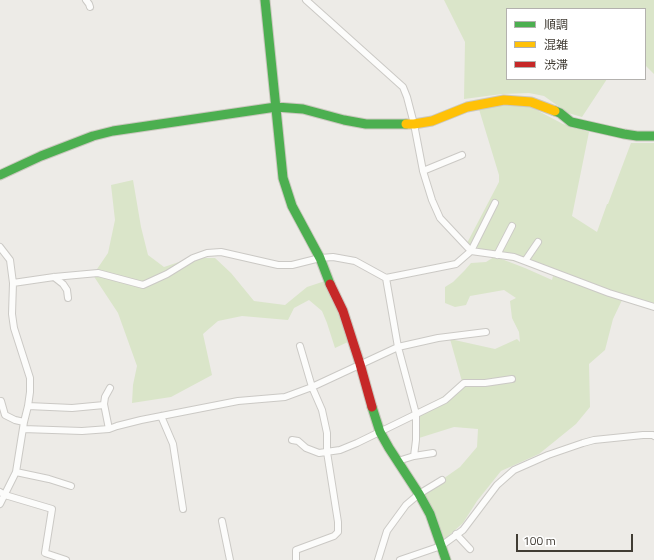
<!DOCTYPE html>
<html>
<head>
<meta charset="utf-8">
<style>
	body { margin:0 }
	#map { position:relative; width:654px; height:560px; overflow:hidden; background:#edebe7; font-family:"Titillium Web","Noto Sans JP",sans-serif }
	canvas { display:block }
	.legend { position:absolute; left:506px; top:8px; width:140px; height:72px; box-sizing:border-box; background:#fff; border:1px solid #b3b1ae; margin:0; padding:5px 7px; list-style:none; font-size:12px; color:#413c34 }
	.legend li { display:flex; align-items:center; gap:8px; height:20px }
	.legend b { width:20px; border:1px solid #b3b1ae }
	.scale { position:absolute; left:516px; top:534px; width:117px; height:18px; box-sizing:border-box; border:2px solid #413c34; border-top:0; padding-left:5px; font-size:12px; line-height:14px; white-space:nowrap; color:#413c34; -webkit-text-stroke:3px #fff; paint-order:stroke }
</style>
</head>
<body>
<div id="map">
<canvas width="654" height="560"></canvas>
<ul class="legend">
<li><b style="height:5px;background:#4caf50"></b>順調</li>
<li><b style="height:5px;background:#ffc107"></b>混雑</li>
<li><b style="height:5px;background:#c62828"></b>渋滞</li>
</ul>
<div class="scale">100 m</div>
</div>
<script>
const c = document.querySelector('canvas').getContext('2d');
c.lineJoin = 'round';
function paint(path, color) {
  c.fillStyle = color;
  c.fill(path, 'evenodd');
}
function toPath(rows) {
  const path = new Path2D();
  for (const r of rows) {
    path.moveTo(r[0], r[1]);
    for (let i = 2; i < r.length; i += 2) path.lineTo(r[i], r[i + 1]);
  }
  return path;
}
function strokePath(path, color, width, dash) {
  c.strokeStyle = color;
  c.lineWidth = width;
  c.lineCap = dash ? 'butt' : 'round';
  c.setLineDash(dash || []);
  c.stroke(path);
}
const green = toPath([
	[444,0,654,0,654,74,645,65,645,9,507,9,507,79,607,79,582,117,568,113,544,96,529,93,502,94,464,99,465,42],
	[527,105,563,124,589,132,572,216,597,232,607,204,608,204,631,143,654,143,654,308,630,297,541,267,499,258,525,268,552,280,553,276,623,298,613,319,605,350,589,364,590,407,576,424,539,454,501,471,477,501,463,523,445,539,423,493,460,467,477,447,478,429,454,427,419,438,416,412,463,385,450,339,495,349,517,339,520,342,519,332,512,318,510,301,516,298,504,290,470,296,466,305,455,307,445,303,445,287,453,282,465,270,471,263,486,262,494,257,466,245,499,182,499,175,478,106],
	[133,180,141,227,148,255,164,267,191,258,215,258,231,273,254,301,285,305,307,287,328,280,350,341,335,348,327,323,322,311,309,300,294,308,288,320,242,316,218,321,203,334,212,375,171,397,132,403,133,385,137,366,118,313,93,275,108,253,115,220,111,185]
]);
const street = toPath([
	[86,0,89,4,90,7],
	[306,0,403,87,407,97,414,124,423,171,432,200,440,218,471,251,514,257,609,293,654,307],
	[423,171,462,155],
	[0,247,10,260,13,283,12,314,14,328,30,378,30,392,28,406,24,422,16,472,0,504],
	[497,255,512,226],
	[525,261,538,242],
	[54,277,63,284,67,290,68,298],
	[386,278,398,347,416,414,416,440,414,456,398,461],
	[13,283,54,277,98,273,143,285,167,274,193,258,207,253,221,252,278,265,292,265,320,258,333,257,355,261,386,278,456,264,471,251,495,203],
	[1,401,5,415,15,420,24,422],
	[28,406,72,408,104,405],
	[161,416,173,444,183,509],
	[23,429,82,431,109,429,117,426,141,420,238,401,285,397,312,387,398,347,438,338,486,332],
	[109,429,104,404,105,397,110,388],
	[292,440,298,441,306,448,319,453,340,450,357,443,445,400,464,383,485,383,512,379],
	[414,456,433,453],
	[16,472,49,479,71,486],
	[0,492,5,495,52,509,45,553,66,560],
	[222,521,230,560],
	[456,534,470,549],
	[296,560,296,550,334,536,338,532,338,522,327,452,327,433,322,410,312,387,300,346],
	[378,560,387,531,406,505,419,494,442,480],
	[400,560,441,546,463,530,497,485,514,470,548,455,583,443,594,440,643,435,653,435,654,436]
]);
const fast = toPath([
	[265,0,283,178,292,206,320,258,330,284],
	[555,111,560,113,571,122,624,134,637,136,654,136],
	[0,175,41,156,93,136,113,131,276,107,303,109,344,120,366,124,406,124],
	[372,407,380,432,389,448,419,494,430,514,446,560]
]);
const slow = toPath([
	[406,124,414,124,432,121,467,107,504,100,531,102,555,111]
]);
const jam = toPath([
	[330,284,343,311,360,364,372,407]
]);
paint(green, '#dae5c9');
strokePath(street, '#cbc9c5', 8);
strokePath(fast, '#cbc8bf', 11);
strokePath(slow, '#cbc8bf', 11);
strokePath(jam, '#cbc8bf', 11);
strokePath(street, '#fcfcfb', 6);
strokePath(fast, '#4caf50', 9);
strokePath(slow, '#ffc107', 9);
strokePath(jam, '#c62828', 9);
</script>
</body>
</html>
